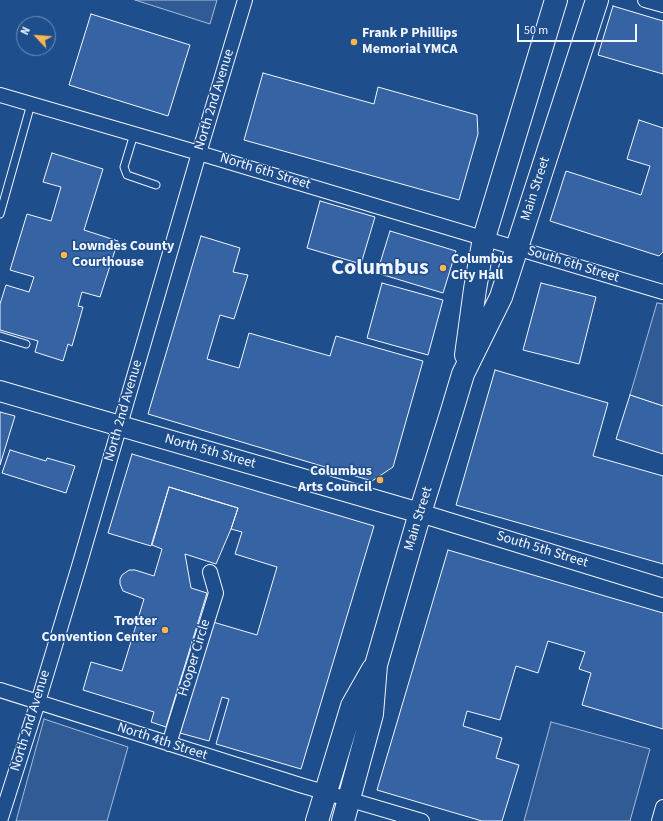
<!DOCTYPE html>
<html>
<head>
<meta charset="utf-8">
<style>
	body { margin:0 }
	#map { position:relative; width:663px; height:821px; overflow:hidden; background:#1f4e8c; font-family:"Source Sans 3",sans-serif }
	canvas { display:block }
	.north { position:absolute; left:16px; top:16px; width:40px; height:40px; box-sizing:border-box; background:#1f4e8c; border:1px solid #7391ba; border-radius:50%; rotate:296deg; font-size:11px; font-weight:700; line-height:16px; text-align:center; color:#f2f6ff }
	.north::after { content:''; display:block; margin:auto; width:14px; height:18px; background:#ffb74d; clip-path:polygon(50% 0,100% 100%,50% 72%,0 100%) }
	.scale { position:absolute; left:517px; top:24px; width:120px; height:18px; box-sizing:border-box; border:2px solid #f2f6ff; border-top:0; padding-left:5px; font-size:12px; line-height:14px; white-space:nowrap; color:#f2f6ff; -webkit-text-stroke:3px #1f4e8c; paint-order:stroke }
</style>
</head>
<body>
<div id="map">
<canvas width="663" height="821"></canvas>
<div class="north">N</div>
<div class="scale">50 m</div>
</div>
<script>
const c = document.querySelector('canvas').getContext('2d');
c.lineJoin = 'round';
function paint(path, color) {
  c.fillStyle = color;
  c.fill(path, 'evenodd');
}
function toPath(rows) {
  const path = new Path2D();
  for (const r of rows) {
    path.moveTo(r[0], r[1]);
    for (let i = 2; i < r.length; i += 2) path.lineTo(r[i], r[i + 1]);
  }
  return path;
}
function strokePath(path, color, width, dash) {
  c.strokeStyle = color;
  c.lineWidth = width;
  c.lineCap = dash ? 'butt' : 'round';
  c.setLineDash(dash || []);
  c.stroke(path);
}
function write(font, color, halo, rows, align = 'center') {
  c.font = font + ' "Source Sans 3",sans-serif';
  c.lineWidth = 3;
  c.setLineDash([]);
  c.textBaseline = 'middle';
  c.strokeStyle = halo;
  c.fillStyle = color;
  for (const [text, x, y, turn = 0] of rows) {
    c.save();
    c.translate(x, y);
    c.rotate((+turn || 0) * Math.PI / 180);
    c.textAlign = isNaN(turn) ? turn : align;
    if (halo) c.strokeText(text, 0, 0);
    c.fillText(text, 0, 0);
    c.restore();
  }
}
const built = toPath([
	[135,0,217,0,210,24,135,0],
	[657,303,663,304,663,406,630,395,657,303],
	[44,719,128,747,107,821,16,821,44,719],
	[551,722,650,749,630,821,524,821,551,722]
]);
const building = toPath([
	[613,6,663,21,663,74,598,55,613,6],
	[91,14,190,45,168,116,69,85,91,14],
	[263,73,374,104,378,87,477,115,478,134,459,200,244,140,263,73],
	[639,120,663,128,663,252,659,256,550,221,566,171,641,195,650,166,627,159,639,120],
	[52,153,103,169,84,230,118,241,100,297,82,292,78,306,83,307,72,346,68,344,63,361,35,352,38,341,0,330,0,304,6,285,29,292,34,277,10,270,27,214,51,221,61,187,43,182,52,153],
	[320,201,375,217,361,264,307,248,320,201],
	[390,231,456,251,443,293,377,273,390,231],
	[201,236,240,248,233,272,248,275,234,319,220,315,207,359,239,368,249,333,330,356,336,336,423,361,393,467,372,481,148,414,201,236],
	[382,283,443,300,428,355,367,338,382,283],
	[541,283,596,297,579,364,523,350,541,283],
	[495,370,608,403,593,456,663,476,663,564,456,505,495,370],
	[630,395,663,406,663,454,616,439,630,395],
	[0,412,15,416,0,465,0,412],
	[10,450,46,461,47,458,75,466,66,493,2,473,10,450],
	[132,454,374,526,301,769,216,744,229,699,222,697,209,741,180,733,213,622,257,635,277,567,235,554,242,532,231,529,238,508,169,487,151,546,108,533,132,454],
	[169,487,238,508,231,529,216,564,185,554,191,588,207,593,166,727,151,722,154,712,83,690,91,662,122,671,144,599,123,591,120,584,120,579,122,575,129,570,135,570,154,576,162,549,152,545,169,487],
	[448,550,663,613,663,729,582,705,591,673,579,669,585,652,548,641,538,673,516,666,500,720,467,711,463,726,502,738,496,758,519,765,502,821,482,821,377,790,448,550]
]);
const service = toPath([
	[134,134,124,167,127,175,156,185],
	[0,214,31,104],
	[0,336,26,344]
]);
const minor = toPath([
	[645,0,663,5],
	[0,95,199,153,663,292],
	[0,690,300,785,422,821],
	[169,744,216,593,210,572],
	[0,821,38,702,79,566,199,153,245,0],
	[659,821,663,807]
]);
const tertiary = toPath([
	[420,513,663,588]
]);
const secondary = toPath([
	[0,391,420,513]
]);
const primary = toPath([
	[466,355,475,289,484,238,556,0],
	[317,821,352,706,373,669],
	[343,821,372,714,376,665,420,513,451,414,463,374,501,297,597,0]
]);
const markers = [
	[354,42,4,"#ffb74d"],
	[64,255,4,"#ffb74d"],
	[443,268,4,"#ffb74d"],
	[380,480,4,"#ffb74d"],
	[165,630,4,"#ffb74d"]
];
const poiNames = [
	["Frank P Phillips",362,34],
	["Memorial YMCA",362,50],
	["Lowndes County",72,247],
	["Courthouse",72,263],
	["Columbus",451,260],
	["City Hall",451,276],
	["Columbus",372,472,"right"],
	["Arts Council",372,488,"right"],
	["Trotter",157,622,"right"],
	["Convention Center",157,638,"right"]
];
const streetNames = [
	["North 2nd Avenue",215,100,-73],
	["North 6th Street",265,172,17],
	["Main Street",536,189,-72],
	["South 6th Street",573,265,17],
	["North 2nd Avenue",124,411,-74],
	["North 5th Street",210,452,16],
	["Main Street",419,519,-73],
	["South 5th Street",542,550,17],
	["Hooper Circle",195,658,-73],
	["North 2nd Avenue",31,721,-73],
	["North 4th Street",162,742,18]
];
const townNames = [
	["Columbus",380,269]
];
paint(built, '#305b95');
strokePath(built, '#a8bbd7', 1);
paint(building, '#3563a3');
strokePath(building, '#f2f6ff', 1);
strokePath(service, '#f2f6ff', 9);
strokePath(minor, '#f2f6ff', 16);
strokePath(tertiary, '#f2f6ff', 20);
strokePath(secondary, '#f2f6ff', 22);
strokePath(primary, '#f2f6ff', 24);
strokePath(service, '#1f4e8c', 7);
strokePath(minor, '#1f4e8c', 14);
strokePath(tertiary, '#1f4e8c', 18);
strokePath(secondary, '#1f4e8c', 20);
strokePath(primary, '#1f4e8c', 22);
for (const [x, y, r, color] of markers) {
  const dot = new Path2D();
  dot.arc(x, y, r, 0, 2 * Math.PI);
  c.fillStyle = color;
  c.fill(dot);
  strokePath(dot, '#1f4e8c', 1.5);
}
write('bold 14px', '#f2f6ff', '#1f4e8c', poiNames, 'left');
write('14px', '#f2f6ff', '#1f4e8c', streetNames);
write('bold 22px', '#f2f6ff', '#1f4e8c', townNames);
</script>
</body>
</html>
